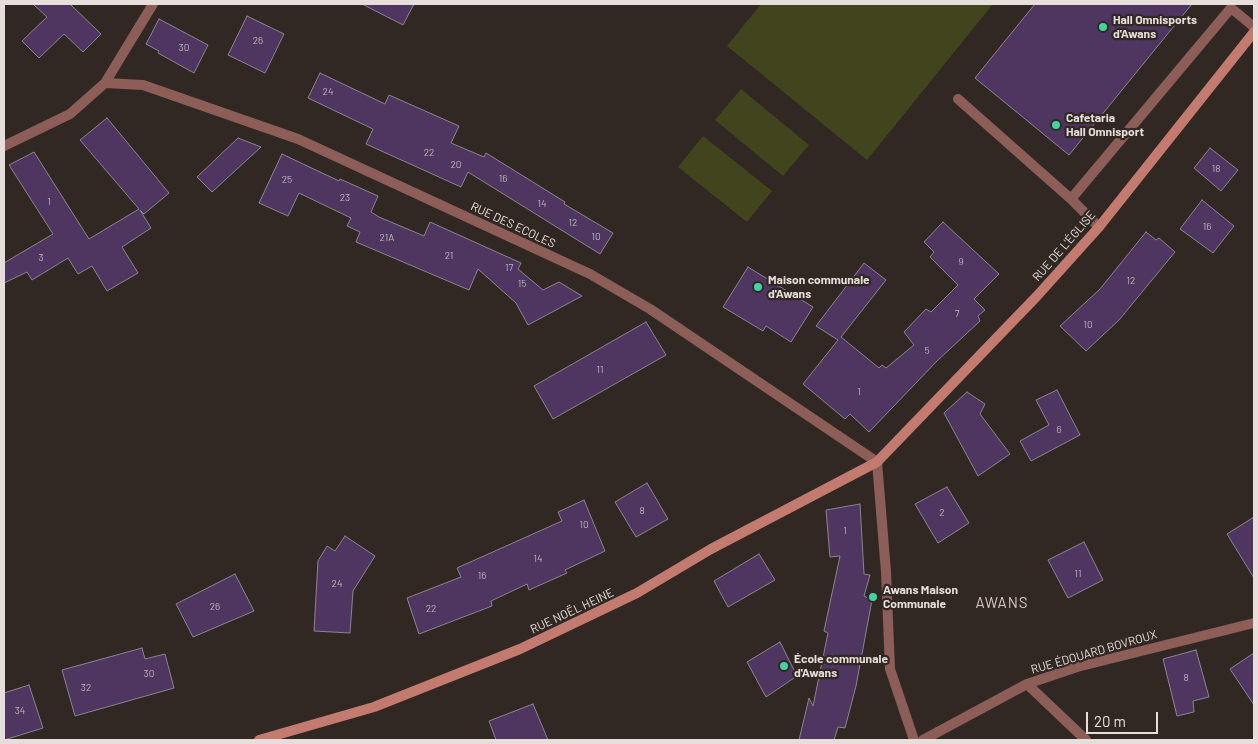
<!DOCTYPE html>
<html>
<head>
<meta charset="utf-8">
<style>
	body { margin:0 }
	#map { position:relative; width:1258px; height:744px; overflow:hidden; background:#322823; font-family:Barlow,sans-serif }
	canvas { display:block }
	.frame { position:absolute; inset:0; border:5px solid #e5deda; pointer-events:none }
	.scale { position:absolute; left:1086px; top:712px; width:72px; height:22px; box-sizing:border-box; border:2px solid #e5deda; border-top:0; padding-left:6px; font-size:15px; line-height:18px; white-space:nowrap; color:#e5deda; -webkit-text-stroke:4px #322823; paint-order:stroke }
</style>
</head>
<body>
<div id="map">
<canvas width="1258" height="744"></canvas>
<div class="frame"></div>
<div class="scale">20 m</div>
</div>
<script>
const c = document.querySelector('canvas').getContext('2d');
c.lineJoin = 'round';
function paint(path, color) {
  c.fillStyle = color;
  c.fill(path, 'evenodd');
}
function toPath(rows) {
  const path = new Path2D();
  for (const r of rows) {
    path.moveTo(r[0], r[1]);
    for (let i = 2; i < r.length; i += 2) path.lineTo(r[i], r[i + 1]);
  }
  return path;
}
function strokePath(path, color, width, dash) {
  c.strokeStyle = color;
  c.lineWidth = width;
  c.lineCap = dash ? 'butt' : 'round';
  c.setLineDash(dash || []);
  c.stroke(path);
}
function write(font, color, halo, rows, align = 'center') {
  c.font = font + ' Barlow,sans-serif';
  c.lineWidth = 4.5;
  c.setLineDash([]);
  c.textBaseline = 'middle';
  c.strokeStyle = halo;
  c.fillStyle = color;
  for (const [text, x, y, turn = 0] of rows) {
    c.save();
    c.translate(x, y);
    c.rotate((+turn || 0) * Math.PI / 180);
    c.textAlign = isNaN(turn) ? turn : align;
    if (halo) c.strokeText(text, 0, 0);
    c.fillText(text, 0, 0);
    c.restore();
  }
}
const green = toPath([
	[761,4,993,4,867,160,727,46],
	[741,89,809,145,783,176,715,120],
	[703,136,772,191,747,222,678,167]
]);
const building = toPath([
	[33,4,70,4,101,34,83,52,64,34,39,58,22,41,47,17,33,4],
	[362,4,414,4,403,25,362,4],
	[1035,4,1192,4,1069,155,975,78,1035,4],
	[247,16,284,34,265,73,228,55,247,16],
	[159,19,208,45,194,73,158,53,159,51,146,44,159,19],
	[320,73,385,104,389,95,459,126,451,143,484,157,486,153,565,202,564,204,613,233,600,254,468,172,461,187,366,144,373,129,308,98,320,73],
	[107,118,169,193,144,214,140,210,151,228,122,247,138,273,107,291,92,266,78,274,68,258,32,280,27,272,4,283,4,263,53,234,9,165,34,152,89,239,139,209,80,140,107,118],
	[238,138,261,147,212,192,197,177,238,138],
	[1210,148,1238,170,1221,191,1194,168,1210,148],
	[282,154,339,181,340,179,378,196,371,212,379,217,424,236,430,222,521,263,518,269,543,290,559,282,582,296,528,325,516,303,478,269,469,290,396,259,356,242,360,232,347,226,351,218,299,193,288,216,259,203,282,154],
	[1202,200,1234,226,1213,253,1180,229,1202,200],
	[943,222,999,274,974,299,985,310,978,316,980,321,937,361,869,432,850,414,845,419,803,384,838,340,816,326,864,263,886,280,841,337,879,368,882,365,886,368,914,345,904,332,926,309,931,312,958,285,930,257,934,252,924,242,943,222],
	[1146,232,1156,240,1159,238,1175,252,1119,320,1086,351,1060,326,1100,289,1146,232],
	[748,267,813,307,791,342,766,326,763,331,723,307,748,267],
	[646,322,666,355,553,419,534,386,646,322],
	[1057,390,1080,435,1031,461,1020,441,1049,425,1036,400,1057,390],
	[967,392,985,404,980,414,1010,454,978,476,944,413,967,392],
	[647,483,668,519,636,537,615,502,647,483],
	[947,487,969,523,938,543,915,504,947,487],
	[584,500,605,551,565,570,567,573,529,590,527,584,491,601,492,606,419,634,407,598,461,577,457,568,562,521,558,512,584,500],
	[860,504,864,574,870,575,864,596,872,600,856,686,845,728,838,727,834,740,799,740,809,698,813,706,828,633,824,631,840,556,830,557,826,510,860,504],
	[1254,517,1254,578,1227,534,1254,517],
	[345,536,375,556,353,591,350,633,314,631,318,561,327,546,335,551,345,536],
	[1084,542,1103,580,1068,598,1048,560,1084,542],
	[759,554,775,580,728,607,714,581,759,554],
	[235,574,254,611,193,637,176,604,235,574],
	[780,642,797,676,766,697,747,662,780,642],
	[142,648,145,659,165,654,174,688,75,716,62,670,142,648],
	[1196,650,1209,697,1193,701,1194,712,1177,716,1163,659,1196,650],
	[1254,653,1254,705,1230,669,1254,653],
	[29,685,43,728,4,740,4,693,29,685],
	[533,704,548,740,496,740,489,721,533,704]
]);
const lane = toPath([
	[958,99,1071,199],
	[1099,227,1071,199,1231,8,1254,27]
]);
const street = toPath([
	[105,83,143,85,298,139,590,274,650,309,877,462,886,572,890,669,914,740],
	[4,146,70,114,105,83,153,4],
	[1027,684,1086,740],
	[923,740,1027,684,1077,667,1254,623]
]);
const secondary = toPath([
	[259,740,374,707,520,649,637,593,711,549,877,462,1037,296,1099,227,1254,32]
]);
const markers = [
	[1103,27,5,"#41d4a1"],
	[1056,125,5,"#41d4a1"],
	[758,287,5,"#41d4a1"],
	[873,597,5,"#41d4a1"],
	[784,666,5,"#41d4a1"]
];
const numberNames = [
	["26",258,41],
	["30",184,48],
	["24",328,92],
	["22",429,153],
	["20",456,165],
	["18",1216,169],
	["16",503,179],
	["25",287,180],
	["23",345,198],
	["1",49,202],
	["14",542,204],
	["12",573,223],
	["16",1207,227],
	["10",596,237],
	["21A",387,238],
	["21",449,256],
	["3",41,258],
	["9",961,262],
	["17",509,268],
	["12",1131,281],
	["15",522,284],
	["7",957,314],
	["10",1088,325],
	["5",927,351],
	["11",600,370],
	["1",859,392],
	["6",1059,430],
	["8",642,511],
	["2",942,513],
	["10",584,525],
	["1",845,531],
	["14",538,559],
	["11",1078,574],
	["16",482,576],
	["24",337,584],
	["26",215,607],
	["22",431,609],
	["30",149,674],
	["8",1186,678],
	["32",86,688],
	["34",20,711]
];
const poiNames = [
	["Hall Omnisports",1113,20],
	["d'Awans",1113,34],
	["Cafetaria",1066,118],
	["Hall Omnisport",1066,132],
	["Maison communale",768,280],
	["d'Awans",768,294],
	["Awans Maison",883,590],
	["Communale",883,604],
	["École communale",794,659],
	["d'Awans",794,673]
];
const streetNames = [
	["RUE DES ECOLES",513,225,25],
	["RUE DE L'ÉGLISE",1064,246,-49],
	["RUE NOËL HEINE",572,611,-25],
	["RUE ÉDOUARD BOVROUX",1094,652,-16]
];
const quarterNames = [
	["AWANS",1002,603]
];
paint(green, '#41441d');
paint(building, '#4e3661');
strokePath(building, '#8b8590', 1);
strokePath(lane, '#8c5e57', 10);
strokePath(street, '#8c5e57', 10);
strokePath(secondary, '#c37a6f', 10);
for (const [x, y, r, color] of markers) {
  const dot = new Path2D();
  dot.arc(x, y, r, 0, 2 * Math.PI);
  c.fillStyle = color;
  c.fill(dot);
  strokePath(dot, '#322823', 2);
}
write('10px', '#bfb4bc', null, numberNames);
write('bold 12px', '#e5deda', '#322823', poiNames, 'left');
write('12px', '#e5deda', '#322823', streetNames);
c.letterSpacing = '1px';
write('15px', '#d6c9c2', '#322823', quarterNames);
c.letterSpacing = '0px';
</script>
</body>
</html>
